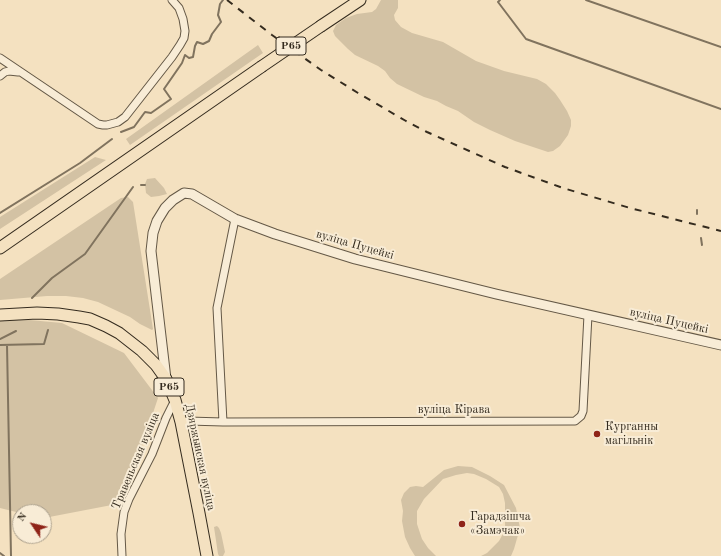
<!DOCTYPE html>
<html>
<head>
<meta charset="utf-8">
<style>
	body { margin:0 }
	#map { position:relative; width:721px; height:556px; overflow:hidden; background:#f4e1c0; font-family:"Old Standard TT",serif }
	canvas { display:block }
	.north { position:absolute; left:12px; top:504px; width:40px; height:40px; box-sizing:border-box; background:#f8ecd6; border:1px solid #aa9f8c; border-radius:50%; rotate:305deg; font-size:11px; font-weight:700; line-height:16px; text-align:center; color:#342b1e }
	.north::after { content:''; display:block; margin:auto; width:14px; height:18px; background:#8f2418; clip-path:polygon(50% 0,100% 100%,50% 72%,0 100%) }
</style>
</head>
<body>
<div id="map">
<canvas width="721" height="556"></canvas>
<div class="north">N</div>
</div>
<script>
const c = document.querySelector('canvas').getContext('2d');
c.lineJoin = 'round';
function paint(path, color) {
  c.fillStyle = color;
  c.fill(path, 'evenodd');
}
function toPath(rows) {
  const path = new Path2D();
  for (const r of rows) {
    path.moveTo(r[0], r[1]);
    for (let i = 2; i < r.length; i += 2) path.lineTo(r[i], r[i + 1]);
  }
  return path;
}
function strokePath(path, color, width, dash) {
  c.strokeStyle = color;
  c.lineWidth = width;
  c.lineCap = dash ? 'butt' : 'round';
  c.setLineDash(dash || []);
  c.stroke(path);
}
function write(font, color, halo, rows, align = 'center') {
  c.font = font + ' "Old Standard TT",serif';
  c.lineWidth = 4;
  c.setLineDash([]);
  c.textBaseline = 'middle';
  c.strokeStyle = halo;
  c.fillStyle = color;
  for (const [text, x, y, turn = 0] of rows) {
    c.save();
    c.translate(x, y);
    c.rotate((+turn || 0) * Math.PI / 180);
    c.textAlign = isNaN(turn) ? turn : align;
    if (halo) c.strokeText(text, 0, 0);
    c.fillText(text, 0, 0);
    c.restore();
  }
}
const green = toPath([
	[381,0,398,0,398,8,394,15,395,20,401,27,412,33,443,42,476,61,504,71,537,79,546,84,555,93,560,100,567,111,571,120,571,126,568,135,560,146,553,151,548,152,515,141,490,130,474,122,458,111,446,106,437,101,424,97,397,84,390,78,385,71,378,66,355,55,348,49,335,36,333,31,336,25,346,18,357,14,372,12,376,9],
	[258,45,263,53,130,145,126,139],
	[95,157,106,160,0,229,0,217],
	[155,178,164,188,167,194,159,196,151,197,146,193,145,184,147,179],
	[128,197,133,202,153,329,152,330,140,324,130,317,98,302,83,298,66,296,47,296,0,300,0,279,121,198],
	[8,318,62,323,124,353,158,398,137,461,117,504,44,518,44,512,20,512,20,513,0,508,0,319],
	[458,466,472,467,490,476,504,485,516,508,520,528,514,549,511,556,481,556,487,553,499,541,505,530,505,503,503,494,499,487,486,479,474,474,467,473,456,475,443,479,424,499,417,511,417,524,422,539,428,548,436,556,415,556,410,548,405,537,402,521,403,511,401,500,404,493,410,487,416,486,423,487,444,470],
	[217,526,219,528,221,533,225,552,223,556,219,556,218,554,214,527]
]);
const stream = toPath([
	[500,0,498,2,526,39,721,109],
	[586,0,721,47],
	[121,132,134,127,145,112,151,113,171,99,164,89,182,63,185,55,189,58,193,57,195,46,197,42,203,44,209,41,212,34,221,22,218,15,220,4,223,0],
	[141,185,145,185],
	[697,210,697,214],
	[0,213,80,163,112,139],
	[701,238,702,245],
	[32,298,52,278,85,254,133,187],
	[0,339,16,331],
	[0,345,44,344,48,330],
	[7,345,11,556],
	[0,553,4,556]
]);
const minor = toPath([
	[0,58,98,124,103,125,107,125,118,122,125,117,172,57,180,45,184,38,185,31,183,19,179,8,172,0],
	[0,76,5,72,9,71,18,72],
	[181,422,188,421,223,422,575,421,581,416,583,411,588,315],
	[223,422,217,308,235,219],
	[122,556,121,534,124,512,129,499,152,454,166,418,175,400]
]);
const tertiary = toPath([
	[166,379,151,251,153,233,157,221,165,208,173,200,184,193,192,194,235,219,275,234,355,259,496,294,721,345]
]);
const primary = toPath([
	[321,26,360,0],
	[0,248,261,67],
	[0,315,37,313,58,314,79,317,90,319,106,326,119,333,142,351,156,365,166,379,175,400,181,422,199,513,207,556]
]);
const rail = toPath([
	[227,0,272,35,321,70,358,93,406,121,427,132,505,167,563,188,630,208,721,231]
]);
const primaryBridge = toPath([
	[261,67,321,26]
]);
const markers = [
	[597,434,4,"#8f2418"],
	[462,524,4,"#8f2418"]
];
const shields = [
	[291,46,30],
	[169,387,30]
];
const shieldNames = [
	["Р65",291,46],
	["Р65",169,387]
];
const streetNames = [
	["вуліца Пуцейкі",355,245,16],
	["вуліца Пуцейкі",669,321,13],
	["вуліца Кірава",454,410],
	["Дзяржынская вуліца",200,457,78],
	["Травеньская вуліца",136,461,-67]
];
const poiNames = [
	["Курганны",605,427],
	["магільнік",605,441],
	["Гарадзішча",470,517],
	["«Замэчак»",470,531]
];
paint(green, '#d3c2a4');
strokePath(stream, '#80735e', 2);
strokePath(minor, '#645846', 9);
strokePath(tertiary, '#645846', 11);
strokePath(primary, '#342b1e', 13);
strokePath(minor, '#f8ecd6', 7);
strokePath(tertiary, '#f8ecd6', 9);
strokePath(primary, '#f4e1c0', 11);
strokePath(rail, '#342b1e', 2, [7, 7]);
strokePath(primaryBridge, '#342b1e', 13, []);
strokePath(primaryBridge, '#f4e1c0', 11);
for (const [x, y, r, color] of markers) {
  const dot = new Path2D();
  dot.arc(x, y, r, 0, 2 * Math.PI);
  c.fillStyle = color;
  c.fill(dot);
  strokePath(dot, '#f8ecd6', 1.5);
}
for (const [x, y, w] of shields) {
  const box = new Path2D();
  box.roundRect(x - w / 2, y - 9, w, 18, 3);
  c.fillStyle = '#f8ecd6';
  c.fill(box);
  strokePath(box, '#342b1e', 1);
}
write('bold 11px', '#342b1e', null, shieldNames);
write('12px', '#342b1e', '#f8ecd6', streetNames);
write('12px', '#342b1e', '#f8ecd6', poiNames, 'left');
</script>
</body>
</html>
